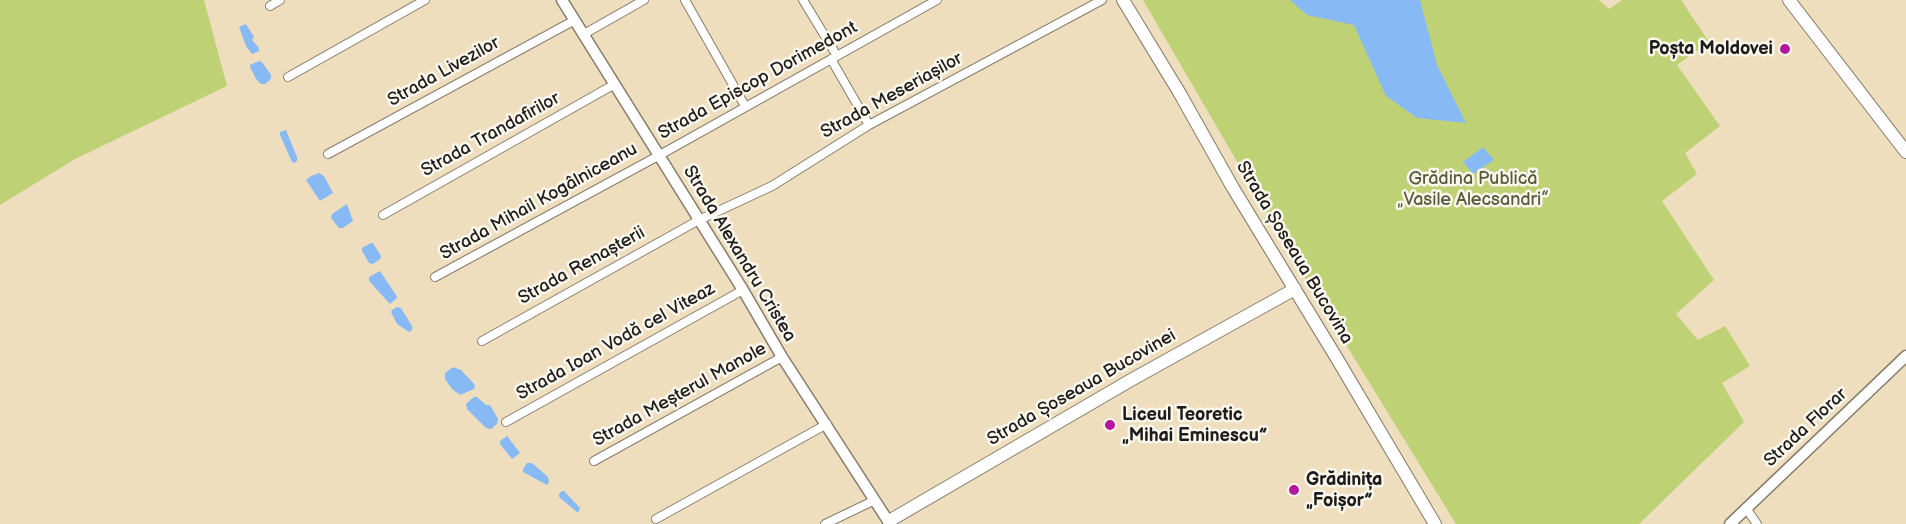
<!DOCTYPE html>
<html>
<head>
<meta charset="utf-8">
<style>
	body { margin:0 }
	canvas { display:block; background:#eedebd }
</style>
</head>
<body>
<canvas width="1906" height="524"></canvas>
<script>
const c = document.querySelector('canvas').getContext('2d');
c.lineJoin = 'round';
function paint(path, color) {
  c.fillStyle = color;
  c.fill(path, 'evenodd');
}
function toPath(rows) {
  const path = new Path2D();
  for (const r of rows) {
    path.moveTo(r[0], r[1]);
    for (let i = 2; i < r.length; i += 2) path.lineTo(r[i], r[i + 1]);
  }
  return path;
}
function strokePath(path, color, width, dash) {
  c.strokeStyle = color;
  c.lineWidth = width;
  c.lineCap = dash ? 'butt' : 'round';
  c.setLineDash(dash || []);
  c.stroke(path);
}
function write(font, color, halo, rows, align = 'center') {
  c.font = font + ' "Balsamiq Sans",sans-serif';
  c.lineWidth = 5;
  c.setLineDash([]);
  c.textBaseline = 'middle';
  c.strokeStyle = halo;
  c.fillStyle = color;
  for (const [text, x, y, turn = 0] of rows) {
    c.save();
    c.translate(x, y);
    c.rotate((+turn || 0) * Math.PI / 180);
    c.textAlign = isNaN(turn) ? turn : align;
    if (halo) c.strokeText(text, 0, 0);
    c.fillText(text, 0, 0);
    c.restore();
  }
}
const green = toPath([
	[0,0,204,0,227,86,75,159,0,205],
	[1143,0,1599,0,1609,9,1622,0,1681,0,1709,42,1677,65,1720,126,1685,153,1697,174,1662,201,1714,280,1676,314,1698,340,1725,326,1750,366,1722,383,1744,422,1639,524,1456,524,1296,263]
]);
const water = toPath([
	[1290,0,1420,0,1437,65,1466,123,1417,118,1386,96,1354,25,1307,15],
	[246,24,254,37,252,40,259,48,259,51,252,54,246,46,239,27],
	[259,61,262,62,271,75,271,79,265,84,261,84,256,79,250,67,250,65],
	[286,130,297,157,297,161,295,163,292,162,280,135,280,132],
	[1482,148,1484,148,1494,160,1473,174,1463,162],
	[319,173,324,176,333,193,320,201,306,180,311,176],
	[347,204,353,221,343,228,339,228,331,218,332,214],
	[371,243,373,243,381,256,380,259,373,264,369,263,362,251,362,248],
	[380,271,396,295,397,298,390,304,369,281,369,277],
	[397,307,401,308,412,326,412,330,409,332,397,324,391,312,392,310],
	[453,367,461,370,475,385,474,389,460,395,452,389,445,379,445,373],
	[474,397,477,397,486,405,490,405,498,419,497,424,491,429,486,428,467,409,466,404],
	[507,436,520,453,512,459,500,444,500,441],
	[527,463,532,463,548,477,549,482,547,485,523,472,523,469],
	[562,491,564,491,580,508,578,513,559,497,559,494]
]);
const minor = toPath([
	[685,0,745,106],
	[803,0,837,56],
	[270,6,280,0],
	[584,34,644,0],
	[831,59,869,125],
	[288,77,425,0],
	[328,154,575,20],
	[383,215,615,84],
	[435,277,658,156,937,0],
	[482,341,699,220,772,186,869,125,1102,0],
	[506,422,743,290],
	[594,461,782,357],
	[1746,508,1757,524],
	[656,519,827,424],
	[825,524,875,500]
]);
const tertiary = toPath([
	[562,0,743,290,782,357,890,524],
	[1730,524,1906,356]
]);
const secondary = toPath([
	[1123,0,1179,92,1233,188,1336,357,1435,524],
	[1789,0,1906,152],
	[889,521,1131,380,1295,289]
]);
const markers = [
	[1785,49,6,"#b5179e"],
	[1110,425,6,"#b5179e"],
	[1294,490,6,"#b5179e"]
];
const poiNames = [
	["Poșta Moldovei",1773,49,"right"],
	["Liceul Teoretic",1122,415],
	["„Mihai Eminescu”",1122,436],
	["Grădinița",1306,480],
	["„Foișor”",1306,501]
];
const streetNames = [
	["Strada Livezilor",444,72,-29],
	["Strada Episcop Dorimedont",758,81,-29],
	["Strada Meseriașilor",892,96,-29],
	["Strada Trandafirilor",491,135,-29],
	["Strada Mihail Kogâlniceanu",539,202,-29],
	["Strada Șoseaua Bucovina",1294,253,59],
	["Strada Alexandru Cristea",739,254,59],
	["Strada Renașterii",582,266,-29],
	["Strada Ioan Vodă cel Viteaz",616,342,-29],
	["Strada Șoseaua Bucovinei",1082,388,-30],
	["Strada Meșterul Manole",680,395,-29],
	["Strada Florar",1806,428,-43]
];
const parkNames = [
	["Grădina Publică",1473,179],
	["„Vasile Alecsandri”",1473,200]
];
paint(green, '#bfd175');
paint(water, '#87baf4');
strokePath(minor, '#857d6c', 10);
strokePath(tertiary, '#857d6c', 13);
strokePath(secondary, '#857d6c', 14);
strokePath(minor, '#fff', 8);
strokePath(tertiary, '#fff', 10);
strokePath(secondary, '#fff', 12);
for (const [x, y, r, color] of markers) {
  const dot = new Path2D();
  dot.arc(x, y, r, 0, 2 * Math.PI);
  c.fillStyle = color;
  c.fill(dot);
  strokePath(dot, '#fbf7ec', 2);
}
write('bold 18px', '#1c1c1c', '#fbf7ec', poiNames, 'left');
write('18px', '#1c1c1c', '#fbf7ec', streetNames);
write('18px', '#555b3b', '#fbf7ec', parkNames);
</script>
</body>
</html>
